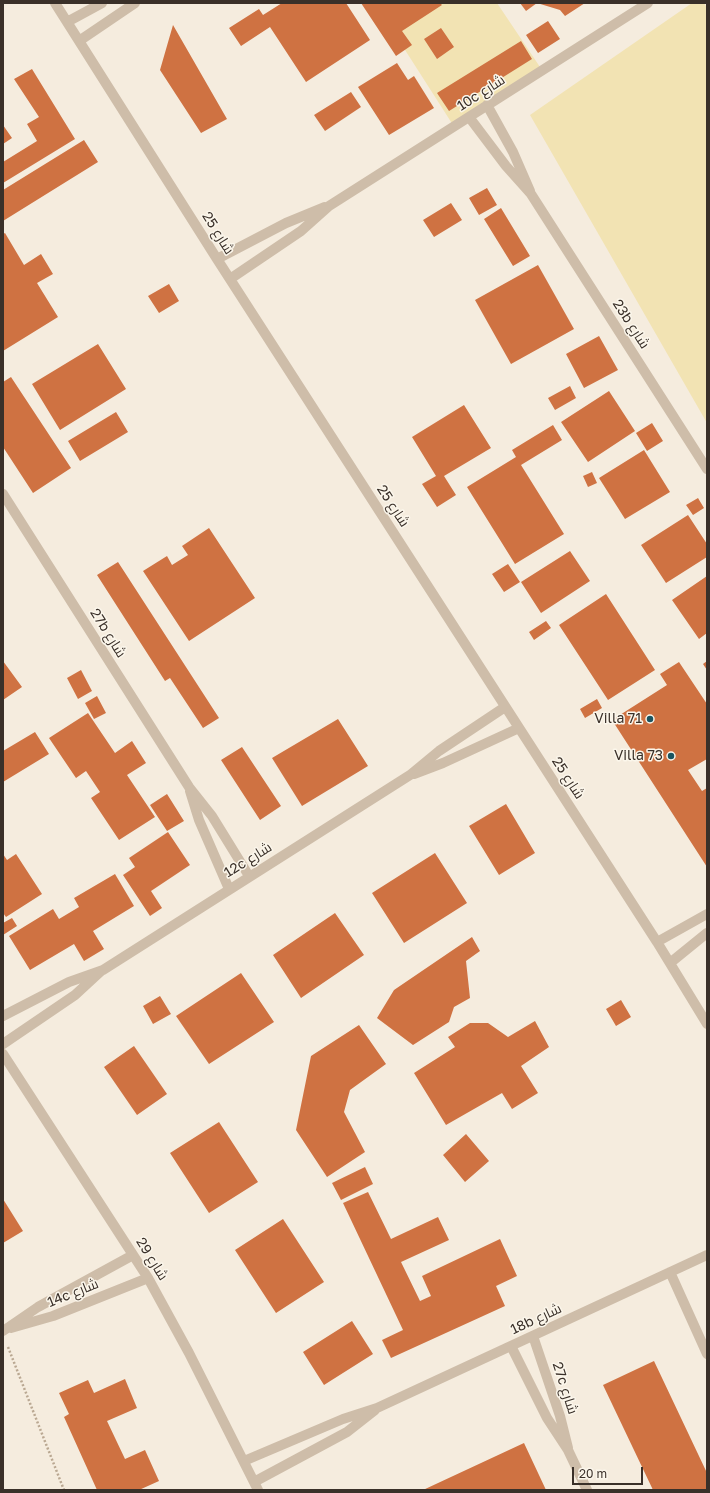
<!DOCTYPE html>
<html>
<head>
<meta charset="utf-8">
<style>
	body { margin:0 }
	#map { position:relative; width:710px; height:1493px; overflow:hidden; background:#f5ecde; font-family:"Golos Text",sans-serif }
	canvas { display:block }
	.frame { position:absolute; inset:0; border:4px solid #3a3029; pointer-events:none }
	.scale { position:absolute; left:572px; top:1467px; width:71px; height:18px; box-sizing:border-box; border:2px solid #3a3029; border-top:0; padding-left:5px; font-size:12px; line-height:14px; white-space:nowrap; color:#3a3029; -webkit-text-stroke:3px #fbf6eb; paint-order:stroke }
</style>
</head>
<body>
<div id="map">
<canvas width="710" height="1493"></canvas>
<div class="frame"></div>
<div class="scale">20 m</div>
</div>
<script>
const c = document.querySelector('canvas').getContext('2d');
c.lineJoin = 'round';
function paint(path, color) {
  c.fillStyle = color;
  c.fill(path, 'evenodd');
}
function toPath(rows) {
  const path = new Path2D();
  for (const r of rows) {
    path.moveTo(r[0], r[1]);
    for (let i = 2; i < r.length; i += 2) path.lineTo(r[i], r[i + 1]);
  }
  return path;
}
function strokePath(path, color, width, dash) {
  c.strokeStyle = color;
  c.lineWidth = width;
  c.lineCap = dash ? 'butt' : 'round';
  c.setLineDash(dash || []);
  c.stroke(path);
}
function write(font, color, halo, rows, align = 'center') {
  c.font = font + ' "Golos Text",Cairo,sans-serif';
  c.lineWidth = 3;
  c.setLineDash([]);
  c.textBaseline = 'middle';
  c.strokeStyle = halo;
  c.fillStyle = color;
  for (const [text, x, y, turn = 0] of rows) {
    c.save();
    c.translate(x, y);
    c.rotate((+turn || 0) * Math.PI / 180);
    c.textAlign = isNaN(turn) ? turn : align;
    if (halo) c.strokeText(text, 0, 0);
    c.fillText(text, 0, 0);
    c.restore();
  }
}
const sand = toPath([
	[375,3,497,3,542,70,453,125],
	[692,3,704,3,707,8,707,423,530,115]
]);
const building = toPath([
	[282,3,346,3,370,40,306,82,270,27,241,46,229,28,259,9,263,15],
	[361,3,440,3,442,5,402,31,412,45,396,56],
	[520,3,585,3,565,16,560,10,537,3,526,11],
	[548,21,560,39,538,53,526,35],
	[173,25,227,119,201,133,160,70],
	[441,28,454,47,437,59,424,39],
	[521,41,532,59,449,111,437,93],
	[397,63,408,80,414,76,434,108,389,135,358,87],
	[32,69,75,139,3,183,3,162,37,141,27,124,39,117,14,79],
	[351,92,361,107,325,131,314,115],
	[3,125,12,138,3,144],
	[84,140,98,162,3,221,3,190],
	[487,188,497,205,479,215,469,198],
	[451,203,462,220,434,237,423,220],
	[501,208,530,256,513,266,484,219],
	[5,233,24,265,41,254,53,274,37,283,58,317,3,351,3,234],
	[538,265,574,329,511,364,475,300],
	[169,284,179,301,159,313,148,296],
	[599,336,618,370,584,388,566,354],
	[98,344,126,389,60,430,32,384],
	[11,377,71,468,33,493,3,447,3,382],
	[570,386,576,398,555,410,548,398],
	[609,391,635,431,588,462,561,422],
	[464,405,491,448,444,476,456,495,437,507,422,484,436,476,412,437],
	[116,412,128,432,80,461,68,441],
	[652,423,663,441,647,451,636,433],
	[553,425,562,440,521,465,564,534,515,564,467,487,516,457,512,450],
	[644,450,670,492,625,519,599,478],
	[592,472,597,483,588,487,583,476],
	[698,498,704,508,693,515,686,505],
	[688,515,707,544,707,557,666,583,641,545],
	[209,528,255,598,189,641,143,571,167,556,172,565,188,555,182,546],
	[570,551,590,581,541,613,521,582],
	[118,562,219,718,203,728,170,678,165,681,97,575],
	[508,564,520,582,504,592,492,574],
	[707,576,707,633,699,639,672,600],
	[606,594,655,670,608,700,559,625],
	[546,621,551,628,534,640,529,632],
	[3,661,22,687,3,700],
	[707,661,707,670,703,664],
	[679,662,707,704,707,759,688,770,702,791,707,788,707,867,612,720,667,685,660,674],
	[81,670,92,691,78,699,67,678],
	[97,696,106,713,94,719,85,703],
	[597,699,602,708,585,718,580,709],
	[88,713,115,753,132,741,146,763,127,775,155,817,119,840,91,798,100,792,86,771,76,778,49,738],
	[338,719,368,766,302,806,272,758],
	[35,732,49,754,3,782,3,751],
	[242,747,281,806,260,820,221,760],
	[167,794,184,821,167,831,150,805],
	[506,804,535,853,499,875,469,826],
	[168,832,190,865,151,891,162,908,150,916,123,875,135,867,129,858],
	[435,853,467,903,404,943,372,893],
	[3,854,7,860,16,854,42,894,6,917,3,913],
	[115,874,134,906,93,931,104,949,84,961,74,944,30,970,9,936,53,909,59,919,79,907,74,898],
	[335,913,364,955,301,998,273,955],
	[12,918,17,926,3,935,3,923],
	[472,937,480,951,466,961,470,998,454,1007,449,1022,413,1045,377,1018,394,990],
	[241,973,274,1022,209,1064,176,1016],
	[160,996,171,1014,153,1024,143,1006],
	[621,1000,631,1017,616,1026,606,1009],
	[535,1021,549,1047,521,1066,538,1093,512,1109,502,1093,446,1125,414,1073,455,1047,448,1037,470,1023,488,1023,508,1037],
	[359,1025,386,1064,350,1090,344,1112,365,1152,327,1177,296,1130,311,1056],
	[134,1046,167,1094,137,1115,104,1067],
	[219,1122,258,1182,209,1213,170,1153],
	[466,1134,489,1161,465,1182,443,1155],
	[365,1167,373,1184,341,1200,332,1183],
	[368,1192,391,1239,438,1217,449,1240,401,1262,420,1301,431,1296,422,1276,500,1239,517,1276,496,1286,505,1306,391,1358,382,1340,403,1330,343,1203],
	[3,1199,23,1231,3,1243],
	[283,1219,324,1282,276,1313,235,1250],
	[352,1321,373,1354,324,1385,303,1352],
	[654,1361,707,1473,707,1490,653,1490,603,1385],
	[125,1379,137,1408,107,1421,125,1459,145,1450,159,1481,139,1490,97,1490,64,1417,69,1414,59,1393,88,1380,94,1393],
	[524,1443,546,1490,423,1490]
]);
const path = toPath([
	[8,1347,64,1490]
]);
const minor = toPath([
	[55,3,217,259,657,942,707,1024],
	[67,22,102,3],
	[79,41,135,3],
	[487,105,513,152,530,191],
	[469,117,506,166,531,194,707,469],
	[217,259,286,223,325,207],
	[230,279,301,231,329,206,648,3],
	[3,494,189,787,212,816,249,876],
	[414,774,443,763,519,728],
	[190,791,199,820,229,889],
	[657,942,707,914],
	[670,963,707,933],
	[3,1016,69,982,103,970,410,775,439,751,505,707],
	[3,1044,75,995,101,971],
	[3,1054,148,1278,189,1353,258,1490],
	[670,1272,707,1354],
	[11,1328,53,1316,148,1278],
	[3,1331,38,1307,133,1255],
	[533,1336,560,1416,568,1448],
	[511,1346,547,1418,568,1450,587,1490],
	[244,1461,343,1419,377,1408,707,1255],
	[254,1482,347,1432,375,1410]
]);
const markers = [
	[650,719,4,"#1b5460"],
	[671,756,4,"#1b5460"]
];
const streetNames = [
	["10c شارع",481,93,-33],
	["شارع 25",218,233,58],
	["23b شارع",631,324,57],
	["شارع 25",393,506,57],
	["27b شارع",108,633,58],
	["شارع 25",568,778,57],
	["12c شارع",248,860,-32],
	["شارع 29",152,1259,58],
	["14c شارع",73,1293,-22],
	["18b شارع",536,1319,-25],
	["27c شارع",565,1388,72]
];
const poiNames = [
	["Villa 71",642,719],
	["Villa 73",663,756]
];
paint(sand, '#f2e3b3');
paint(building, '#cf7242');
strokePath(path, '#baa892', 2.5, [2, 2]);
strokePath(minor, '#cebda9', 10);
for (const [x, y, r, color] of markers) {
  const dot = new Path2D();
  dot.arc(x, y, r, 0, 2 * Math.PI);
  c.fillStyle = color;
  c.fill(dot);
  strokePath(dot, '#fbf6eb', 1.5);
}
write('14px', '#3a3029', '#fbf6eb', streetNames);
write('14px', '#3a3029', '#fbf6eb', poiNames, 'right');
</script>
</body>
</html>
